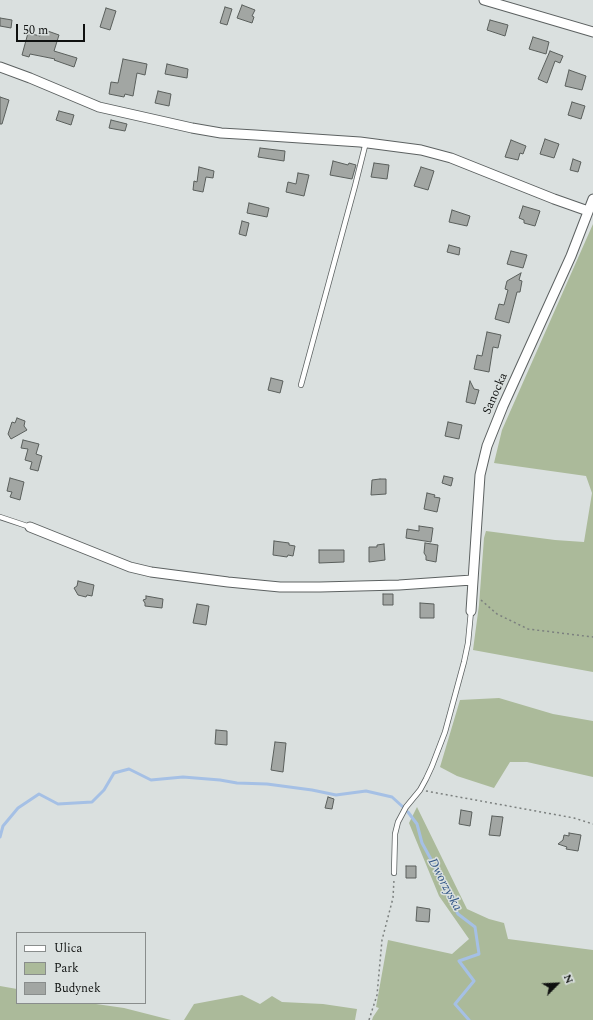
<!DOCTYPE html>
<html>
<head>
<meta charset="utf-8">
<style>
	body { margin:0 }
	#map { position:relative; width:593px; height:1020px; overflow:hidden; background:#dae0df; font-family:Spectral,serif }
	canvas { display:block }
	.legend { position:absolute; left:16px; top:932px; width:130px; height:72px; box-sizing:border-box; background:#dae0df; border:1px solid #898d8c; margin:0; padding:5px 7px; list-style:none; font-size:12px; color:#0f1110 }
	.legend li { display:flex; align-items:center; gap:8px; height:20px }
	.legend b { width:20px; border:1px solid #898d8c }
	.north { position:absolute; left:537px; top:964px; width:40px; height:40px; -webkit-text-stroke:3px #dae0df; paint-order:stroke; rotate:66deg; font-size:11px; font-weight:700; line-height:16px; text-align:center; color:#0f1110 }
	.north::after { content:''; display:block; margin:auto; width:14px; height:18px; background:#0f1110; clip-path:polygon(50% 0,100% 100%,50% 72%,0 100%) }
	.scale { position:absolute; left:16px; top:24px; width:69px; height:18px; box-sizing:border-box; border:2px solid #0f1110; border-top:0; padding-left:5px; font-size:12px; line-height:14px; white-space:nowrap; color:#0f1110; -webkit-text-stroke:3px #dae0df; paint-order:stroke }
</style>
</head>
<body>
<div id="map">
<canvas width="593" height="1020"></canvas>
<ul class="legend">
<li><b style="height:5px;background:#fff"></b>Ulica</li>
<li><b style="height:11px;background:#abba9a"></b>Park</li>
<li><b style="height:11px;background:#a2a6a3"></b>Budynek</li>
</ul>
<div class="north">N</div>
<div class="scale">50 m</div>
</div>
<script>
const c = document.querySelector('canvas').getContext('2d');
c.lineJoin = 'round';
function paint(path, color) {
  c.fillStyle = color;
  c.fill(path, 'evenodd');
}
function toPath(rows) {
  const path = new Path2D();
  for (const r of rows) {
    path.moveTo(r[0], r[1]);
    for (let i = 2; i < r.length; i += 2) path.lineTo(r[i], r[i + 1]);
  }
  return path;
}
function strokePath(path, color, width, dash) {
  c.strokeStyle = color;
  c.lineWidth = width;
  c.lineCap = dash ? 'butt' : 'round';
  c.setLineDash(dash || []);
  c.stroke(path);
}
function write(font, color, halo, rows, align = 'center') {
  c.font = font + ' Spectral,serif';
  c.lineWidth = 3;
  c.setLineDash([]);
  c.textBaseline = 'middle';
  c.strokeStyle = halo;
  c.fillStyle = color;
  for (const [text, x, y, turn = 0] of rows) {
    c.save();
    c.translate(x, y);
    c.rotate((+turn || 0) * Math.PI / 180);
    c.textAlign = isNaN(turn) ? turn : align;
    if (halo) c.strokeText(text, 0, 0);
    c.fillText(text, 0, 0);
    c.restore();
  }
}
const green = toPath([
	[593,224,593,672,473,650,479,605,484,538,486,531,555,540,584,542,592,493,586,476,494,463,502,430],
	[499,698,553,714,593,721,593,777,527,762,510,762,494,788,457,776,440,767,460,700],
	[417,807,467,909,489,919,504,923,508,939,593,950,593,1020,372,1020,373,1017,379,1008,376,1007,388,940,452,954,469,939,439,896,409,823],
	[0,986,17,989,17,1003,89,1003,124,1008,171,1020,0,1020],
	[242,995,260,1004,272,996,282,1002,323,1004,357,1009,355,1020,184,1020,194,1004]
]);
const stream = toPath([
	[408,812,417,824,422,843,433,863,444,888,458,914,475,927,479,954,459,961,474,981,455,1004,469,1020],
	[0,837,3,826,18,808,39,794,58,804,92,802,104,790,114,773,129,769,151,780,183,777,220,780,237,783,267,784,312,790,336,795,366,791,392,797,403,807]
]);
const building = toPath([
	[242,5,255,10,252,16,254,17,252,23,237,18,242,5],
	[225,7,232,9,227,25,220,23,225,7],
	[106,8,116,11,110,30,100,27,106,8],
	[0,18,12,20,11,28,0,26,0,18],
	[490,20,508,25,505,36,487,30,490,20],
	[42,29,59,35,54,51,77,58,74,67,54,60,55,59,30,54,29,57,22,55,28,33,40,36,42,29],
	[533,37,549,42,546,54,529,49,533,37],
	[550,51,563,56,560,63,555,61,547,83,538,79,550,51],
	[123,59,147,64,145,75,137,73,133,96,125,94,124,97,109,94,111,82,118,83,123,59],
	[167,64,188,69,187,78,165,74,167,64],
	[569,70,586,76,582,90,565,86,569,70],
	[158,91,171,94,169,106,155,103,158,91],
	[0,97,9,100,2,124,0,124,0,97],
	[572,102,585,106,581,119,568,115,572,102],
	[59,111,74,115,71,125,56,120,59,111],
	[111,120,127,124,125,131,109,128,111,120],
	[545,139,559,144,554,158,540,154,545,139],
	[511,140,526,146,523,154,520,153,518,160,505,157,511,140],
	[260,148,285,151,284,161,258,157,260,148],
	[573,159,581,162,578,172,570,170,573,159],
	[333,161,348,165,349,163,356,165,352,179,330,175,333,161],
	[374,163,389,165,387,179,371,177,374,163],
	[199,167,214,171,213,178,206,177,203,192,193,190,194,181,197,182,199,167],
	[421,167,434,171,428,190,414,186,421,167],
	[298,173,309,175,304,196,286,192,288,182,296,184,298,173],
	[249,203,269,208,267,217,247,213,249,203],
	[523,206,540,211,535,226,524,223,524,220,519,218,523,206],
	[452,210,470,216,467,226,449,222,452,210],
	[242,221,249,223,246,236,239,234,242,221],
	[449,245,460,248,459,255,447,252,449,245],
	[511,251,527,255,523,268,507,264,511,251],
	[521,273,519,280,522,281,520,292,517,292,509,323,495,319,499,304,504,305,508,290,505,289,507,281,521,273],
	[487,332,501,335,498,348,493,347,489,372,474,369,477,355,482,356,487,332],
	[271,378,283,381,280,393,268,390,271,378],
	[470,381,474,389,479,390,475,404,466,402,470,381],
	[17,418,25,421,24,426,27,430,11,439,8,434,12,422,15,423,17,418],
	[448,422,462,425,459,439,445,436,448,422],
	[23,440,39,444,36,454,42,456,38,471,30,469,32,462,25,460,28,449,21,448,23,440],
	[444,476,453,478,451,486,442,483,444,476],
	[10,478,24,482,20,500,10,497,12,492,7,491,10,478],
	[380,479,386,479,386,494,371,495,372,480,380,479],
	[427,493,435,495,434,497,440,498,437,512,424,509,427,493],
	[419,526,433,528,431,542,406,538,407,529,419,531,419,526],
	[274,541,289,543,289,545,295,546,293,556,288,555,287,557,273,555,274,541],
	[425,543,438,545,436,562,426,560,426,556,424,553,425,543],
	[384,544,385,560,369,562,369,547,377,547,377,545,384,544],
	[319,550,344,550,344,562,319,563,319,550],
	[78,581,94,585,92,596,87,595,86,597,78,595,74,588,77,586,78,581],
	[383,594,393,594,393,605,383,605,383,594],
	[146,596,163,599,162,608,145,606,145,603,143,600,146,599,146,596],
	[420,603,434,604,434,618,420,618,420,603],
	[197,604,209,606,206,625,193,623,197,604],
	[216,730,227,731,227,745,215,744,216,730],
	[275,742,286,743,283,772,271,770,275,742],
	[328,797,334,799,332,809,325,808,328,797],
	[461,810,472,812,470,826,459,824,461,810],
	[492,816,503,817,500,836,489,835,492,816],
	[569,833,581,835,578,851,566,849,567,847,558,844,563,840,564,835,569,836,569,833],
	[406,866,416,866,416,878,406,878,406,866],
	[417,907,430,909,429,922,416,921,417,907]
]);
const path = toPath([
	[481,600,497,614,528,629,593,637],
	[426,791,574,818,593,824],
	[369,1020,377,995,382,940,393,898,394,879]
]);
const service = toPath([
	[301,385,355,186,366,142],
	[0,517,30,527],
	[394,873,395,834,398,822,406,807,420,790,426,779,432,766,445,732,464,662,468,643,471,611]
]);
const minor = toPath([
	[484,0,593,32],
	[0,67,30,78,99,107,192,128,221,133,255,135,360,142,421,150,451,158,554,199,588,211],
	[30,527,130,567,151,572,228,582,280,587,320,587,399,585,472,580],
	[471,611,480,475,487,446,503,406,571,256,593,199]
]);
const streetNames = [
	["Sanocka",496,394,-66]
];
const waterNames = [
	["Dworzyska",444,885,62]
];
paint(green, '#abba9a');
strokePath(stream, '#a5c0e5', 3);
paint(building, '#a2a6a3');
strokePath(building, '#5a5f5c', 1);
strokePath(service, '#5c6161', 6);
strokePath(minor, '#5c6161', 11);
strokePath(path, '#7c807f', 1.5, [2, 3]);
strokePath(service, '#fff', 4.5);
strokePath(minor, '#fff', 9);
write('12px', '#0f1110', '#dae0df', streetNames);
write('italic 13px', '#325686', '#dae0df', waterNames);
</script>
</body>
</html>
